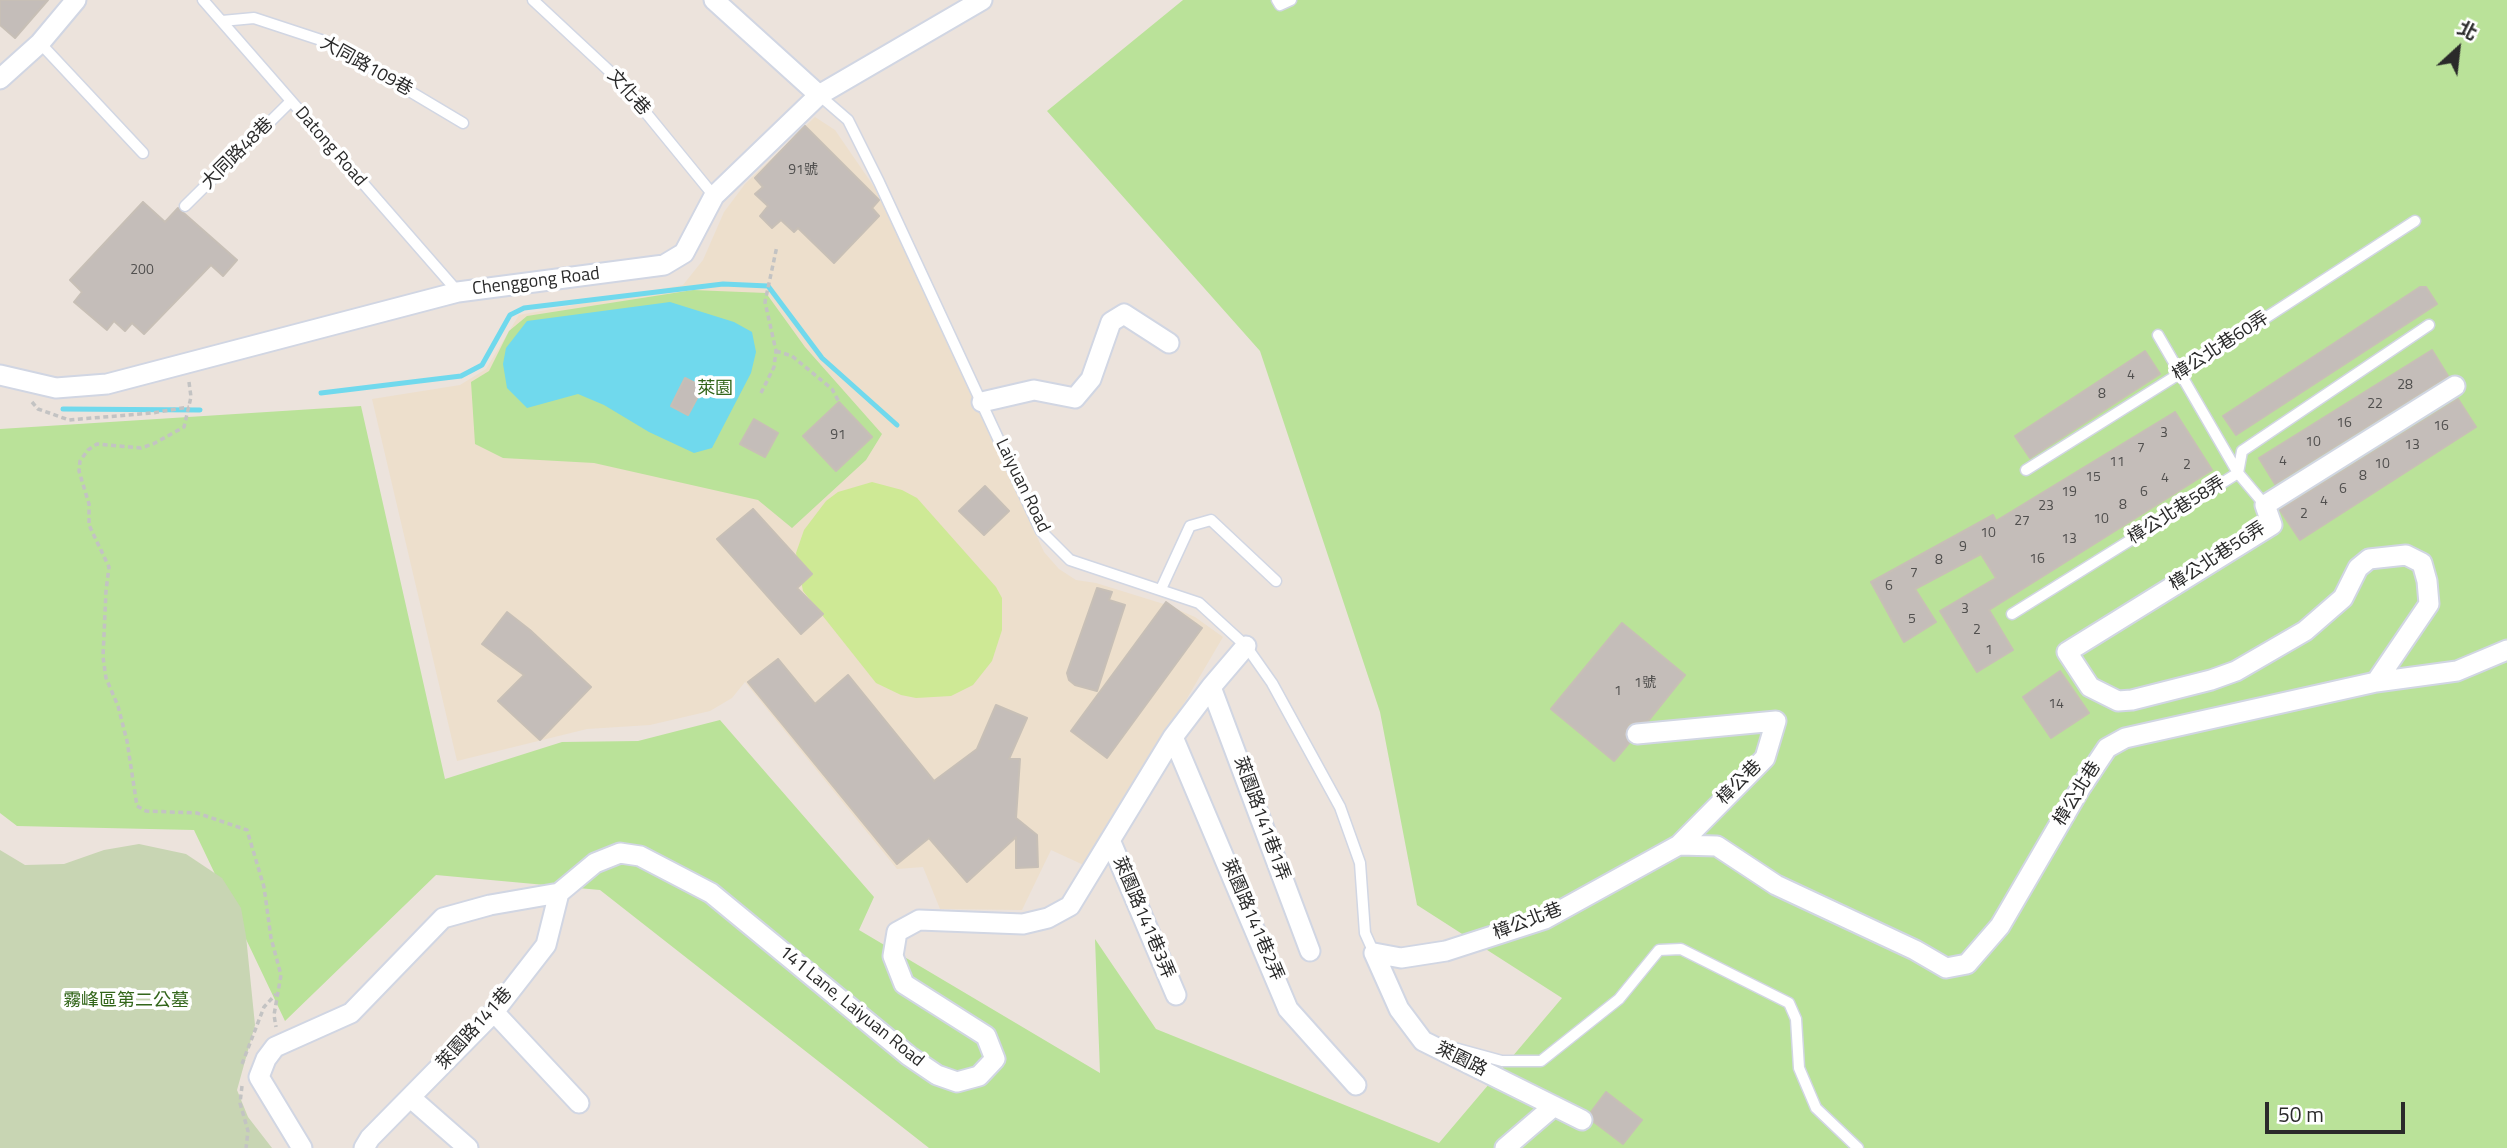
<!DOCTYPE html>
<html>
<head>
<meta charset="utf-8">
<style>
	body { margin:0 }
	#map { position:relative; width:2507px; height:1148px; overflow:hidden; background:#ece3dc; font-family:"Titillium Web","Noto Sans TC",sans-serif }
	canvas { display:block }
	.north { position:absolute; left:2423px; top:14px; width:70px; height:70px; -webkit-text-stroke:5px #fff; paint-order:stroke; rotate:27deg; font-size:19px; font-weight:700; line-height:28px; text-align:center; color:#2a2a2a }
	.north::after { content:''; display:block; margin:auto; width:24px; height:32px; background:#2a2a2a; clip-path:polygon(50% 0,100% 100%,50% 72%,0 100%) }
	.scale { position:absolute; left:2265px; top:1102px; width:140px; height:32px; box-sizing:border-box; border:4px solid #2a2a2a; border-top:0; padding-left:9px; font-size:21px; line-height:24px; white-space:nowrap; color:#2a2a2a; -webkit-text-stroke:5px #fff; paint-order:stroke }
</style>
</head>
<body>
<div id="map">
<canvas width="2507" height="1148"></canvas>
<div class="north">北</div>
<div class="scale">50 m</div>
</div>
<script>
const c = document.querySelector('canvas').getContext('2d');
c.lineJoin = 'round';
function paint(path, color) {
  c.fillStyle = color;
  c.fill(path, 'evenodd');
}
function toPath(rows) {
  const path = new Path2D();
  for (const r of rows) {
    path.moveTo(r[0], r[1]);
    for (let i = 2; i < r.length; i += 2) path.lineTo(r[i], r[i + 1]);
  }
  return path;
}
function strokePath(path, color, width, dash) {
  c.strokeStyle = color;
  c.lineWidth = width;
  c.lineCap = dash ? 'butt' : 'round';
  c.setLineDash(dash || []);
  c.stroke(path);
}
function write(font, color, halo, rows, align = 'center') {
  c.font = font + ' "Titillium Web","Noto Sans TC",sans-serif';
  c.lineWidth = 7;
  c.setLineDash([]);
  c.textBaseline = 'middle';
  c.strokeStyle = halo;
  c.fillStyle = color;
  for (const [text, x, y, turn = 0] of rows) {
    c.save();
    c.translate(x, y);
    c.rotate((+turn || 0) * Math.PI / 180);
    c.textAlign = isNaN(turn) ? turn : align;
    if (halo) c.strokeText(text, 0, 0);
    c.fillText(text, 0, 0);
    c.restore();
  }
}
const education = toPath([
	[815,117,835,130,879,194,1044,552,1059,569,1076,580,1096,583,1167,605,1195,617,1223,637,1088,867,1051,850,1022,910,940,909,923,867,897,869,745,682,732,698,710,711,650,725,587,729,457,761,372,399,460,385,486,369,519,315,683,285,703,260,724,212,745,184]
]);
const green = toPath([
	[1183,0,2507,0,2507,1148,929,1148,600,890,436,875,285,1021,194,830,17,826,0,813,0,429,361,406,445,779,562,742,638,741,720,720,874,897,859,930,1100,1073,1095,939,1156,1029,1439,1143,1562,998,1417,905,1380,712,1260,351,1047,111],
	[693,290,766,293,805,347,882,434,866,460,792,528,758,500,594,463,503,458,475,444,471,382,489,371,509,331,527,316]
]);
const cemetery = toPath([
	[139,844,186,854,222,878,241,908,246,936,255,1025,237,1090,248,1117,272,1148,0,1148,0,850,25,865,64,864,104,850]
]);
const pitch = toPath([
	[872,482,902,490,917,498,996,587,1002,598,1002,630,992,661,973,685,951,696,916,698,901,695,876,683,803,591,796,553,804,530,826,501,838,492]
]);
const water = toPath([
	[670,302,734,322,752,332,756,352,751,373,712,448,694,453,649,432,604,405,578,394,527,408,507,388,503,364,506,348,527,321]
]);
const stream = toPath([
	[321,393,461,376,482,365,510,315,524,308,723,284,768,286,822,358,897,425],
	[63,409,200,410]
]);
const building = toPath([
	[0,0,48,0,15,38,0,25,0,0],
	[805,126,879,200,872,208,879,216,834,263,798,228,794,232,781,220,772,228,760,216,768,206,755,194,763,187,755,178,805,126],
	[143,202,165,222,178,208,237,260,223,276,211,265,144,334,132,323,125,331,114,321,107,330,74,302,82,292,70,280,143,202],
	[2420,287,2426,287,2437,304,2236,435,2223,416,2420,287],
	[2432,350,2448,376,2275,484,2259,458,2432,350],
	[2145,351,2160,374,2030,458,2015,436,2145,351],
	[685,378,703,387,688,415,671,406,685,378],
	[2458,399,2476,427,2300,540,2280,510,2458,399],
	[839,402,872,437,836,471,803,436,839,402],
	[2175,412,2212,470,1989,610,2013,650,1977,672,1940,611,1996,578,1981,554,1915,589,1936,622,1904,642,1871,582,1993,515,1996,521,2175,412],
	[754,419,778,433,765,457,740,444,754,419],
	[985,486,1009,511,984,535,959,511,985,486],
	[753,509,812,574,797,588,823,614,801,634,717,539,753,509],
	[1097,588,1112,592,1109,600,1125,605,1097,691,1075,685,1069,680,1067,673,1097,588],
	[1166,602,1202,628,1107,758,1071,731,1166,602],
	[507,612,530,630,591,687,540,740,498,701,524,675,482,644,507,612],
	[1622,623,1685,675,1648,721,1629,724,1625,734,1629,743,1614,761,1551,709,1622,623],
	[778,659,815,704,848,675,934,781,977,749,996,705,1027,718,1009,759,1020,759,1016,818,1037,835,1038,867,1016,868,1016,837,967,882,929,838,897,864,748,682,778,659],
	[2060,671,2089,713,2051,738,2023,697,2060,671],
	[1606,1092,1642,1120,1623,1144,1594,1122,1591,1112,1606,1092]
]);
const path = toPath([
	[776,351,792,356,832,389,839,402],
	[189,382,191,397,184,427,153,444,141,448,97,444,88,450,80,461,79,471,89,504,89,525,109,567,106,591,103,657,106,678,118,706,127,741,137,806,146,811,197,813,247,830,264,887,271,938,281,975,274,1015,276,1027],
	[761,393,774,367,776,351,765,302,777,246],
	[32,402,38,409,69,420,152,413,189,407],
	[242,1064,264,1007,276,994],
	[242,1086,240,1103,248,1131,246,1148]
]);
const lane = toPath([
	[203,0,458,292],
	[533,0,620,81,714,196],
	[1277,0,1280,5,1291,0],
	[222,21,254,18,327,42,463,123],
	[40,43,143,153],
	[819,95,848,120,879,182,1041,531,1070,560,1199,603,1246,646,1272,683,1340,807,1360,863,1365,933,1374,953],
	[185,206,290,102],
	[2158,335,2238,473,2265,505],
	[2026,470,2179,374,2415,221],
	[1161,589,1190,526,1211,520,1276,581],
	[2012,614,2238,473,2242,451,2429,325],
	[1447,1046,1502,1061,1541,1061,1619,999,1659,950,1681,949,1789,1003,1796,1019,1799,1068,1816,1108,1858,1148]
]);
const street = toPath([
	[714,0,819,95],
	[0,79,40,43,76,0],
	[0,375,56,388,107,384,458,292,664,265,684,253,714,196,819,95,982,0],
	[982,402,1034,390,1075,398,1091,379,1111,322,1124,314,1169,343],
	[2376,682,2457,671,2507,650],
	[1211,687,1310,951],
	[1637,734,1776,721,1765,758,1679,845],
	[1173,737,1288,1009,1356,1085],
	[1110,840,1176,995],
	[1374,953,1401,958,1446,951,1545,919,1679,845,1717,846,1776,885,1915,950,1946,968,1967,964,2000,926,2081,787,2107,748,2125,738,2376,682,2429,604,2427,581,2422,563,2406,555,2369,559,2358,568,2343,598,2305,631,2236,671,2211,680,2132,700,2118,701,2090,687,2067,652,2272,525,2265,505,2455,386],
	[1374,953,1399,1009,1423,1041,1582,1120],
	[494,1012,579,1103],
	[411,1098,468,1148],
	[302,1148,259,1077,266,1059,275,1047,351,1013,443,918,490,905,559,893],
	[364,1148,370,1138,494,1012,546,945,559,893,595,863,620,853,640,856,711,893,909,1056,937,1075,957,1082,979,1076,995,1059,986,1036,904,984,893,956,897,932,919,920,1023,924,1048,918,1070,906,1173,737,1211,687,1246,646],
	[1505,1148,1554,1106]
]);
const numberNames = [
	["91號",803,171],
	["200",142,271],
	["4",2131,376],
	["28",2405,386],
	["8",2102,395],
	["22",2375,405],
	["16",2344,424],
	["16",2441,427],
	["3",2164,434],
	["91",838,436],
	["10",2313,443],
	["13",2412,446],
	["7",2141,449],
	["4",2283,462],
	["11",2117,463],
	["10",2382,465],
	["2",2187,466],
	["8",2363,477],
	["15",2093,478],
	["4",2165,479],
	["6",2343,490],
	["19",2069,493],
	["6",2144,493],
	["4",2324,502],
	["8",2123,506],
	["23",2046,507],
	["2",2304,515],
	["10",2101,520],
	["27",2022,522],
	["10",1988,534],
	["13",2069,540],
	["9",1963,548],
	["16",2037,560],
	["8",1939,561],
	["7",1914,574],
	["6",1889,587],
	["3",1965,610],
	["5",1912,620],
	["2",1977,631],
	["1",1989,651],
	["1號",1645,684],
	["1",1618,692],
	["14",2056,705]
];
const streetNames = [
	["大同路109巷",366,67,29],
	["文化巷",628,93,48],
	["Datong Road",330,147,49],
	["大同路48巷",238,154,-45],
	["Chenggong Road",536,282,-7],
	["樟公北巷60弄",2221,347,-33],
	["Laiyuan Road",1022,486,64],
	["樟公北巷58弄",2177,511,-32],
	["樟公北巷56弄",2218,557,-33],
	["樟公巷",1740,783,-45],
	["樟公北巷",2078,794,-58],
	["萊園路141巷1弄",1261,819,70],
	["萊園路141巷3弄",1143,918,67],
	["萊園路141巷2弄",1252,920,67],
	["樟公北巷",1528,922,-21],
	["141 Lane, Laiyuan Road",851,1007,39],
	["萊園路141巷",475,1029,-48],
	["萊園路",1461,1060,26]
];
const parkNames = [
	["萊園",715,390],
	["霧峰區第二公墓",126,1002]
];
paint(education, '#eddfcc');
paint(green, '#bae299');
paint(cemetery, '#c8d5b3');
paint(pitch, '#cee995');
paint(water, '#70d9ed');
strokePath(stream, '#70d9ed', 5);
paint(building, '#c4bdb9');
strokePath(building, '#c7bfb6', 2);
strokePath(lane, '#d1d6e3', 13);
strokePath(street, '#d1d6e3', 23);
strokePath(path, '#c3c3c3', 3.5, [5, 3.5]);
strokePath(lane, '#fff', 10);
strokePath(street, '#fff', 19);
write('14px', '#504f4e', null, numberNames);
write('18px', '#2a2a2a', '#fff', streetNames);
write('18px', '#33661b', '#fff', parkNames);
</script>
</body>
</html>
